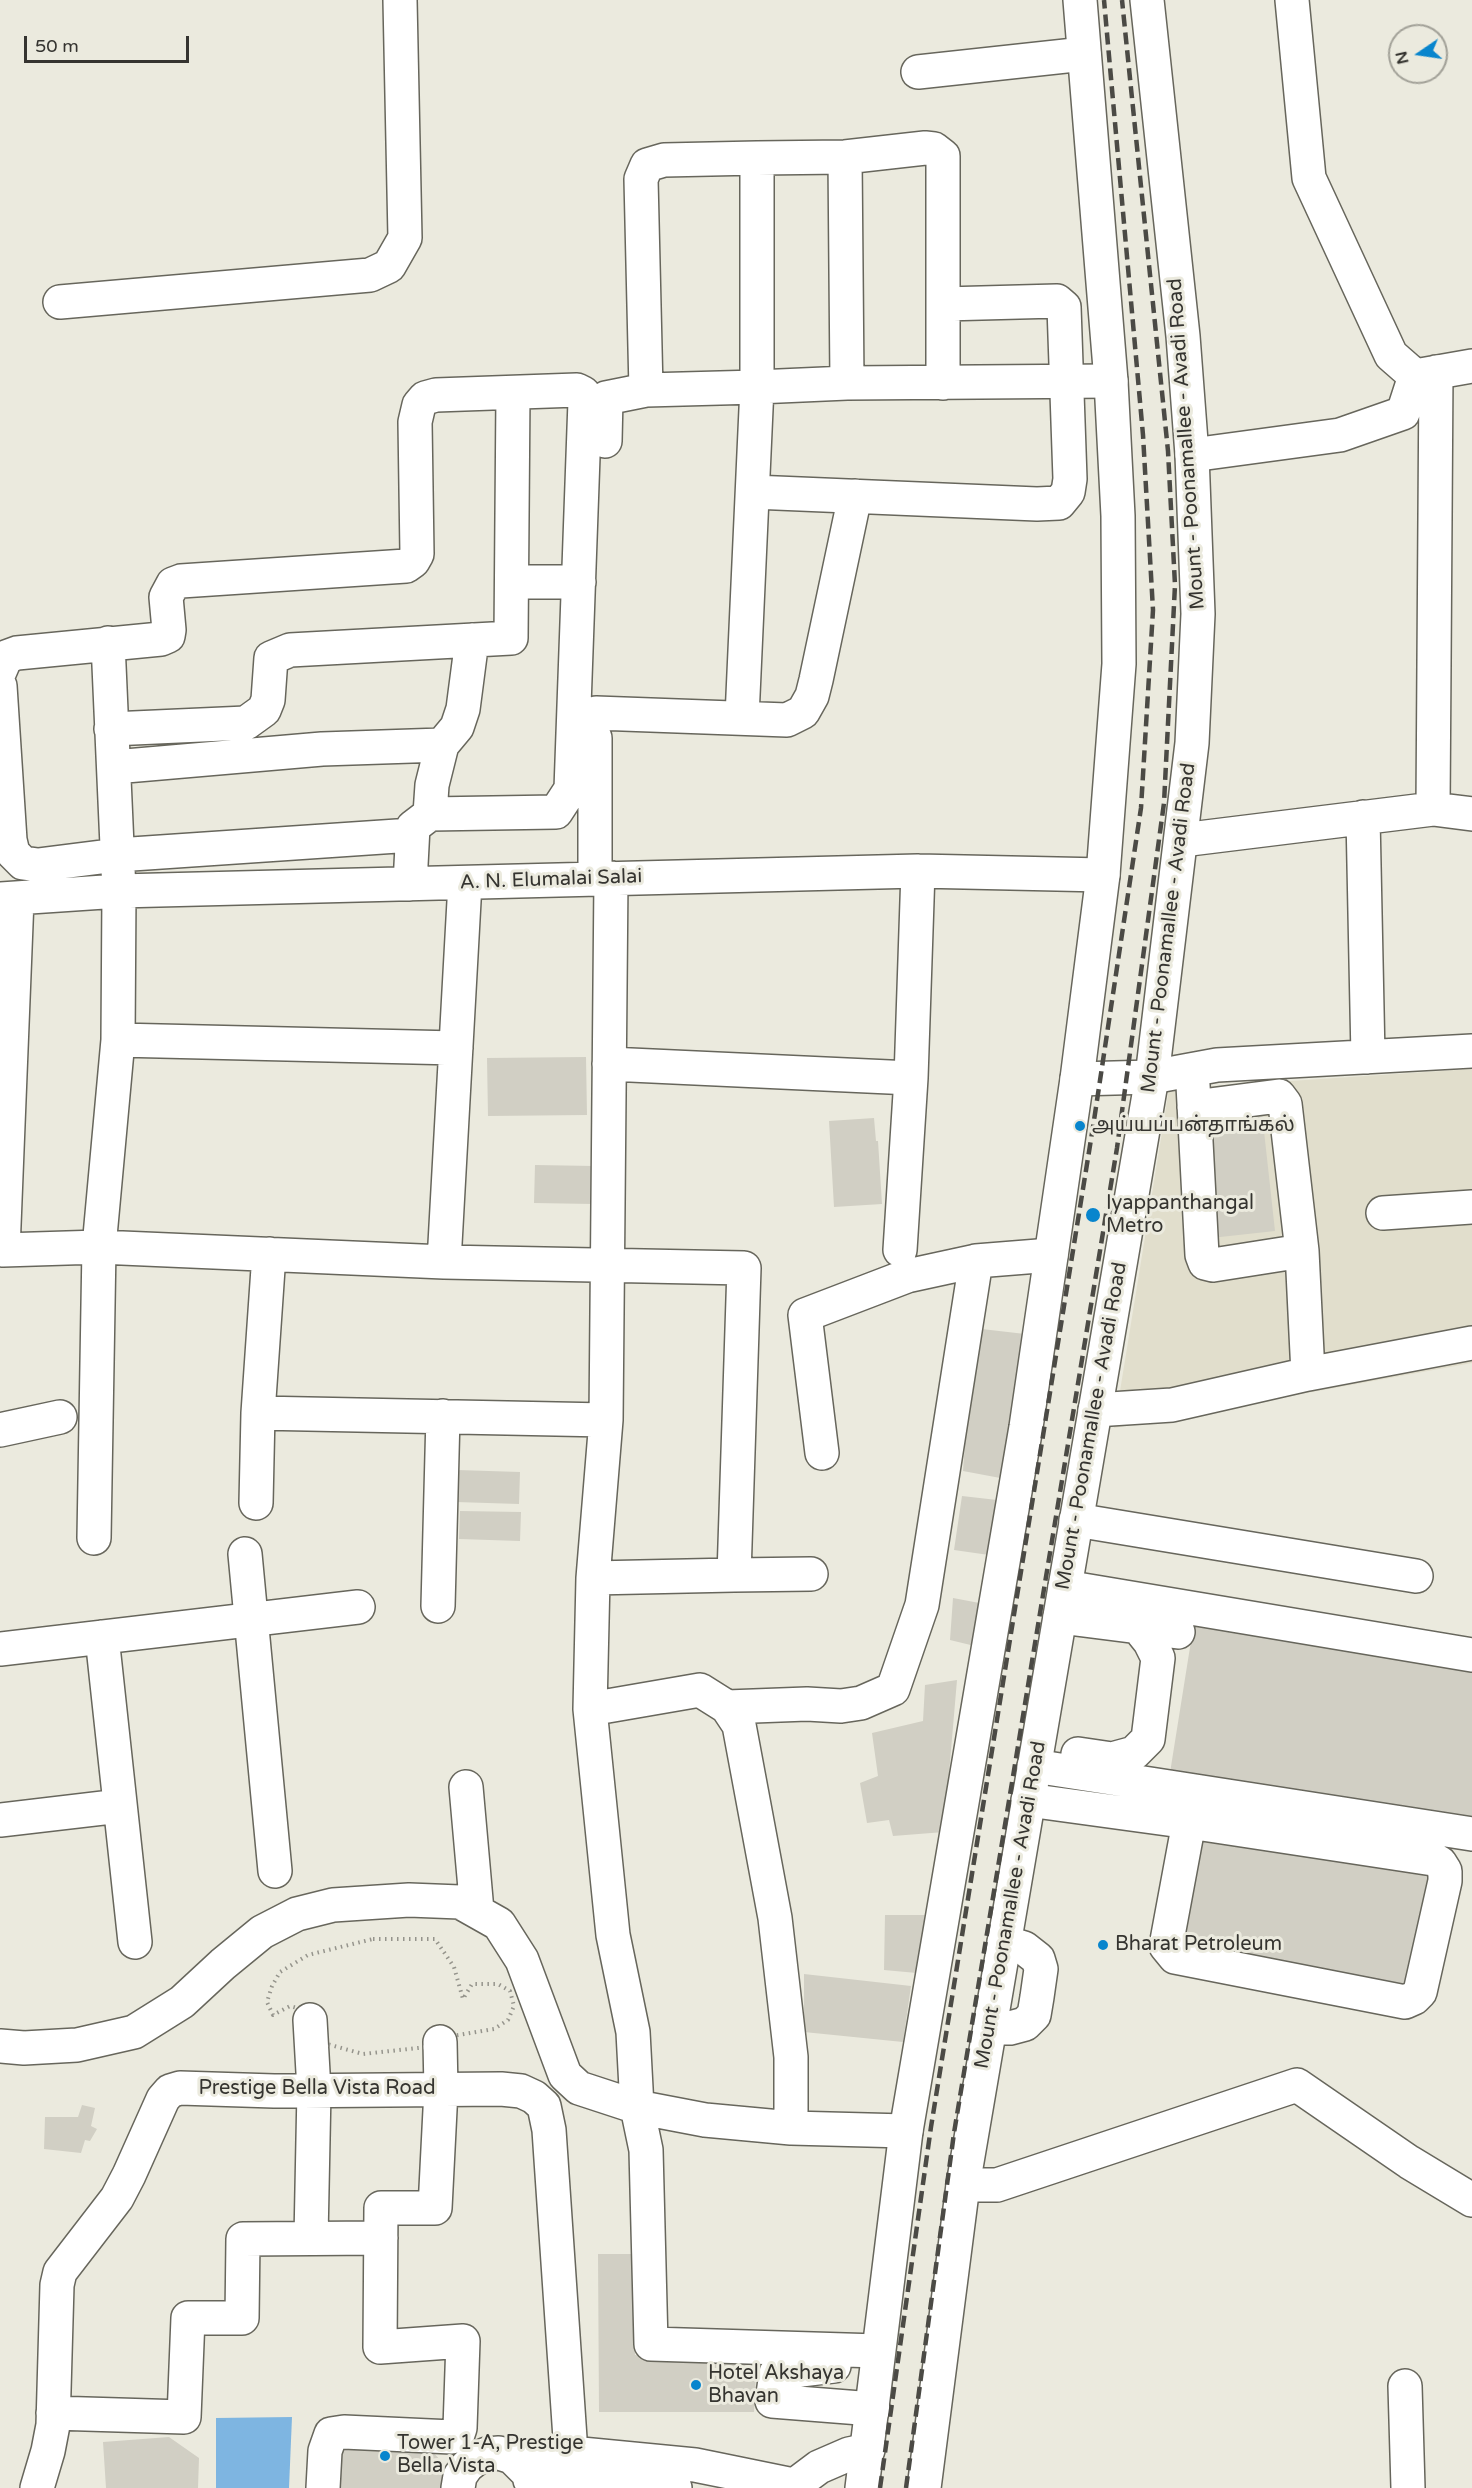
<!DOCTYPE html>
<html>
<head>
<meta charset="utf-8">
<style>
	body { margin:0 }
	#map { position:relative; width:1472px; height:2488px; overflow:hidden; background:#ebeade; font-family:"Varela Round",sans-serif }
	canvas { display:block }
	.north { position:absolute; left:1388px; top:24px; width:60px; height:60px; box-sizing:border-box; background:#ebeade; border:2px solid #a2a198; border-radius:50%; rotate:257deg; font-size:16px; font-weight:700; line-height:24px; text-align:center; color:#353430 }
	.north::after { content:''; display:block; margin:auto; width:21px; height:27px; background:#0885cd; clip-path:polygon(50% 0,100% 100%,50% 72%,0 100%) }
	.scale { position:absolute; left:24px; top:36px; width:165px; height:27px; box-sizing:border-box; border:3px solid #353430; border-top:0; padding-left:8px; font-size:18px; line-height:21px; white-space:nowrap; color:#353430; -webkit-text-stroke:4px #ebeade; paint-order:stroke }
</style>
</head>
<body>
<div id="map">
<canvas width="1472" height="2488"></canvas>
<div class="north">N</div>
<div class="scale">50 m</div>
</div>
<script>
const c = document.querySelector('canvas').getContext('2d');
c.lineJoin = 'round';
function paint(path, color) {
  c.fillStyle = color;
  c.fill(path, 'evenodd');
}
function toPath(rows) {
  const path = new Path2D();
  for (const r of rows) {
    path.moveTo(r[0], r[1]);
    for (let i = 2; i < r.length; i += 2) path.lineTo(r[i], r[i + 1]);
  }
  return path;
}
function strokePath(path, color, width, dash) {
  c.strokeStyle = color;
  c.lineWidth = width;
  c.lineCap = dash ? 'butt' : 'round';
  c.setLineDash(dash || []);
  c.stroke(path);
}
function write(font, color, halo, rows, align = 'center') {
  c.font = font + ' "Varela Round","Noto Sans Tamil",sans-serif';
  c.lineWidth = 6;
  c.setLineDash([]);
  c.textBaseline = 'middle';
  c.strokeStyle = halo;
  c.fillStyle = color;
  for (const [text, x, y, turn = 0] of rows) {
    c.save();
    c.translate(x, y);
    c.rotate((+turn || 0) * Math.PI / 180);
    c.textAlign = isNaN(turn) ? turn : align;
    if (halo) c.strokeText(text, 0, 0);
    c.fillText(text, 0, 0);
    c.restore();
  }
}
const built = toPath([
	[1472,1069,1472,1363,1114,1428,1169,1089]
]);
const water = toPath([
	[292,2417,289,2488,216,2488,216,2418]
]);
const building = toPath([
	[586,1057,587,1115,488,1116,487,1058],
	[1262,1113,1275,1231,1211,1238,1197,1120],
	[874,1118,876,1141,878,1141,882,1204,834,1207,829,1121],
	[535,1165,594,1166,593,1204,534,1203],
	[973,1328,1025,1334,1011,1480,963,1471],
	[457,1470,520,1472,519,1504,456,1502],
	[962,1496,1006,1501,996,1556,954,1550],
	[460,1511,521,1512,520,1541,459,1539],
	[953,1598,990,1605,983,1648,950,1640],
	[1195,1616,1472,1661,1472,1828,1169,1779],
	[957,1680,944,1832,893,1836,889,1820,867,1823,860,1783,878,1776,872,1733,923,1721,925,1685],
	[1195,1830,1436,1875,1416,1986,1175,1941],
	[885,1915,925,1915,917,1973,884,1970],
	[804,1974,911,1986,903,2042,804,2032],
	[82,2105,95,2108,91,2126,97,2129,90,2141,85,2140,81,2153,44,2149,45,2117,78,2117],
	[598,2254,637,2254,635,2355,757,2354,754,2412,599,2412],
	[169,2437,199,2458,198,2488,106,2488,103,2442],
	[420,2438,443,2463,442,2488,337,2488,332,2450]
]);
const path = toPath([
	[373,1939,435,1939,454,1967,463,1999,472,1984,498,1984,510,1991,514,2006,508,2020,494,2029,453,2036,427,2047,363,2054,327,2044,304,2010,290,2006,273,2015,267,2002,272,1986,280,1972,308,1955,373,1939]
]);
const minor = toPath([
	[1292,0,1309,178,1391,355,1415,376],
	[918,72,1084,54],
	[845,157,847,383],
	[60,302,370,275,389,266,405,238,400,0],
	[1415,376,1472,366],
	[646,390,757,387,757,158,845,157,925,148,934,149,943,156,943,383],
	[605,441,606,398,646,390,641,179,647,165,664,160,757,158],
	[1192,455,1340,435,1403,413,1415,376],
	[753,492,1037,504,1059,503,1068,492,1070,479,1064,307,1057,301,944,304],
	[512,582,579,582],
	[0,671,6,657,17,653,161,639,168,636,169,630,166,597,173,584,181,581,406,566,413,561,417,554,415,422,419,405,425,398,436,395,577,390,583,393,585,401,571,789,556,812,430,814],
	[0,686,10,840,13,853,23,863,38,865,117,855,412,835],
	[596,713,787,720,803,712,812,696,816,680,855,496],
	[742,717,757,387,847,383,1111,381],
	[111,729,246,723,264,710,268,700,271,658,290,650,511,638,513,393],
	[595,738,595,862,597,879],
	[114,767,322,749,442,745],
	[1433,809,1436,372],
	[1363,817,1368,1057],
	[1182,840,1433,809,1472,814],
	[611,878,606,1420,593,1578,590,1709,613,1935,633,2032,637,2107,646,2150,651,2344,878,2351],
	[410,884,413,827,430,814,432,785,442,745,457,727,463,709,472,640],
	[0,899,119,891,918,871,1103,875],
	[17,899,3,1250,99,1247,444,1262,744,1268,734,1575,593,1578],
	[118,1040,456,1048],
	[609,1064,911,1078,918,871],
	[1077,1079,1152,1077,1217,1065,1472,1051],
	[1193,1085,1202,1255,1205,1263,1213,1265,1302,1251],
	[1383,1213,1472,1207],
	[900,1250,911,1078],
	[269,1254,258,1413,606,1420],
	[976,1261,1051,1255],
	[444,1262,465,883],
	[1308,1374,1472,1343],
	[1095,1410,1172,1405,1308,1374,1302,1251,1285,1104,1279,1096,1194,1107],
	[0,1430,60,1417],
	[256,1503,258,1413],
	[1076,1520,1416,1576],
	[94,1538,99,1247,118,1040,119,891,108,643],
	[245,1554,275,1871],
	[734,1575,811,1574],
	[1065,1587,1472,1655],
	[438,1606,443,1416],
	[1060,1617,1178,1632],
	[102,1637,135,1942],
	[0,1649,358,1607],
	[727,1707,807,1704,841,1706,861,1703,893,1689,922,1605,976,1261,907,1276,805,1315,822,1453],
	[590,1709,700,1690,727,1707,739,1725,775,1918,791,2057,791,2128,906,2131],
	[1078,1754,1112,1759,1134,1753,1148,1739,1158,1658,1150,1642,1138,1627],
	[1034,1766,1472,1834],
	[466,1787,477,1911],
	[1028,1800,1189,1822,1433,1859,1440,1863,1445,1871,1445,1881,1420,1992,1414,1998,1405,2002,1175,1957,1166,1946,1189,1822],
	[0,1820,120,1806],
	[310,2020,314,2090,311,2238],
	[990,2028,1010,2028,1025,2024,1034,2015,1037,1997,1041,1969,1038,1959,1024,1948,1004,1942],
	[0,2046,24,2048,77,2045,134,2032,182,2002,223,1964,262,1932,297,1914,333,1905,409,1900,460,1902,499,1924,522,1960,565,2075,579,2088,637,2107,705,2120,791,2128],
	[963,2185,997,2185,1297,2085,1409,2162,1472,2200],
	[834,2366,776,2373,772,2401,873,2409],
	[1405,2386,1408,2488],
	[53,2413,184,2417,188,2318,242,2318,243,2239,381,2238],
	[512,2457,571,2453,695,2465,793,2485],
	[530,2480,557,2476,638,2482,675,2488],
	[37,2488,48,2451,53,2425,57,2285,60,2272,117,2198,129,2175,163,2099,170,2091,180,2088,274,2091,501,2089,521,2091,534,2097,544,2106,549,2130,571,2453],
	[323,2488,325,2451,331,2434,344,2432,452,2437,458,2434,460,2428,463,2341,380,2347,381,2208,435,2208,441,2090,440,2042],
	[458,2488,460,2476,467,2466,476,2459,487,2454,499,2453,512,2457,527,2472],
	[791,2488,819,2467,849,2454,868,2450]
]);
const major = toPath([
	[862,2488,906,2131,1026,1427,1077,1079,1103,875,1119,664,1118,516,1111,381,1080,0],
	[924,2488,963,2185,1152,1077,1192,743,1198,614,1192,455,1183,336,1147,0]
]);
const rail = toPath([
	[880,2488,931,2127,1093,1127,1141,808,1153,610,1143,435,1104,0],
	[906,2488,954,2133,1117,1148,1164,803,1175,585,1168,451,1122,0]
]);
const markers = [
	[1080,1126,6,"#0885cd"],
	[1093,1215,8,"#0885cd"],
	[1103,1945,6,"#0885cd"],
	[696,2385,6,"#0885cd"],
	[385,2456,6,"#0885cd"]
];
const streetNames = [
	["Mount - Poonamallee - Avadi Road",1187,444,-94],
	["A. N. Elumalai Salai",551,880,-2],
	["Mount - Poonamallee - Avadi Road",1169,928,-83],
	["Mount - Poonamallee - Avadi Road",1092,1426,-80],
	["Mount - Poonamallee - Avadi Road",1011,1905,-80],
	["Prestige Bella Vista Road",317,2089]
];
const poiNames = [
	["அய்யப்பன்தாங்கல்",1092,1126],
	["Iyappanthangal",1106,1204],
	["Metro",1106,1227],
	["Bharat Petroleum",1115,1945],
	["Hotel Akshaya",708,2374],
	["Bhavan",708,2397],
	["Tower 1-A, Prestige",397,2444],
	["Bella Vista",397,2467]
];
paint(built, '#e1decc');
paint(water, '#7eb5e1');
paint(building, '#d1cfc4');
strokePath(minor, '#67665c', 36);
strokePath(major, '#67665c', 36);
strokePath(path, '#95948c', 4, [1.5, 4.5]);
strokePath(minor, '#fff', 33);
strokePath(major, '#fff', 33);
strokePath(rail, '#4b4a45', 4.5, [12, 6]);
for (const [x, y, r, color] of markers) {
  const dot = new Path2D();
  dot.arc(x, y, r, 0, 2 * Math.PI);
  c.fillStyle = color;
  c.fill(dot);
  strokePath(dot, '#ebeade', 2);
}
write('20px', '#353430', '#ebeade', streetNames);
write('20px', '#353430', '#ebeade', poiNames, 'left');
</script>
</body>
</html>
